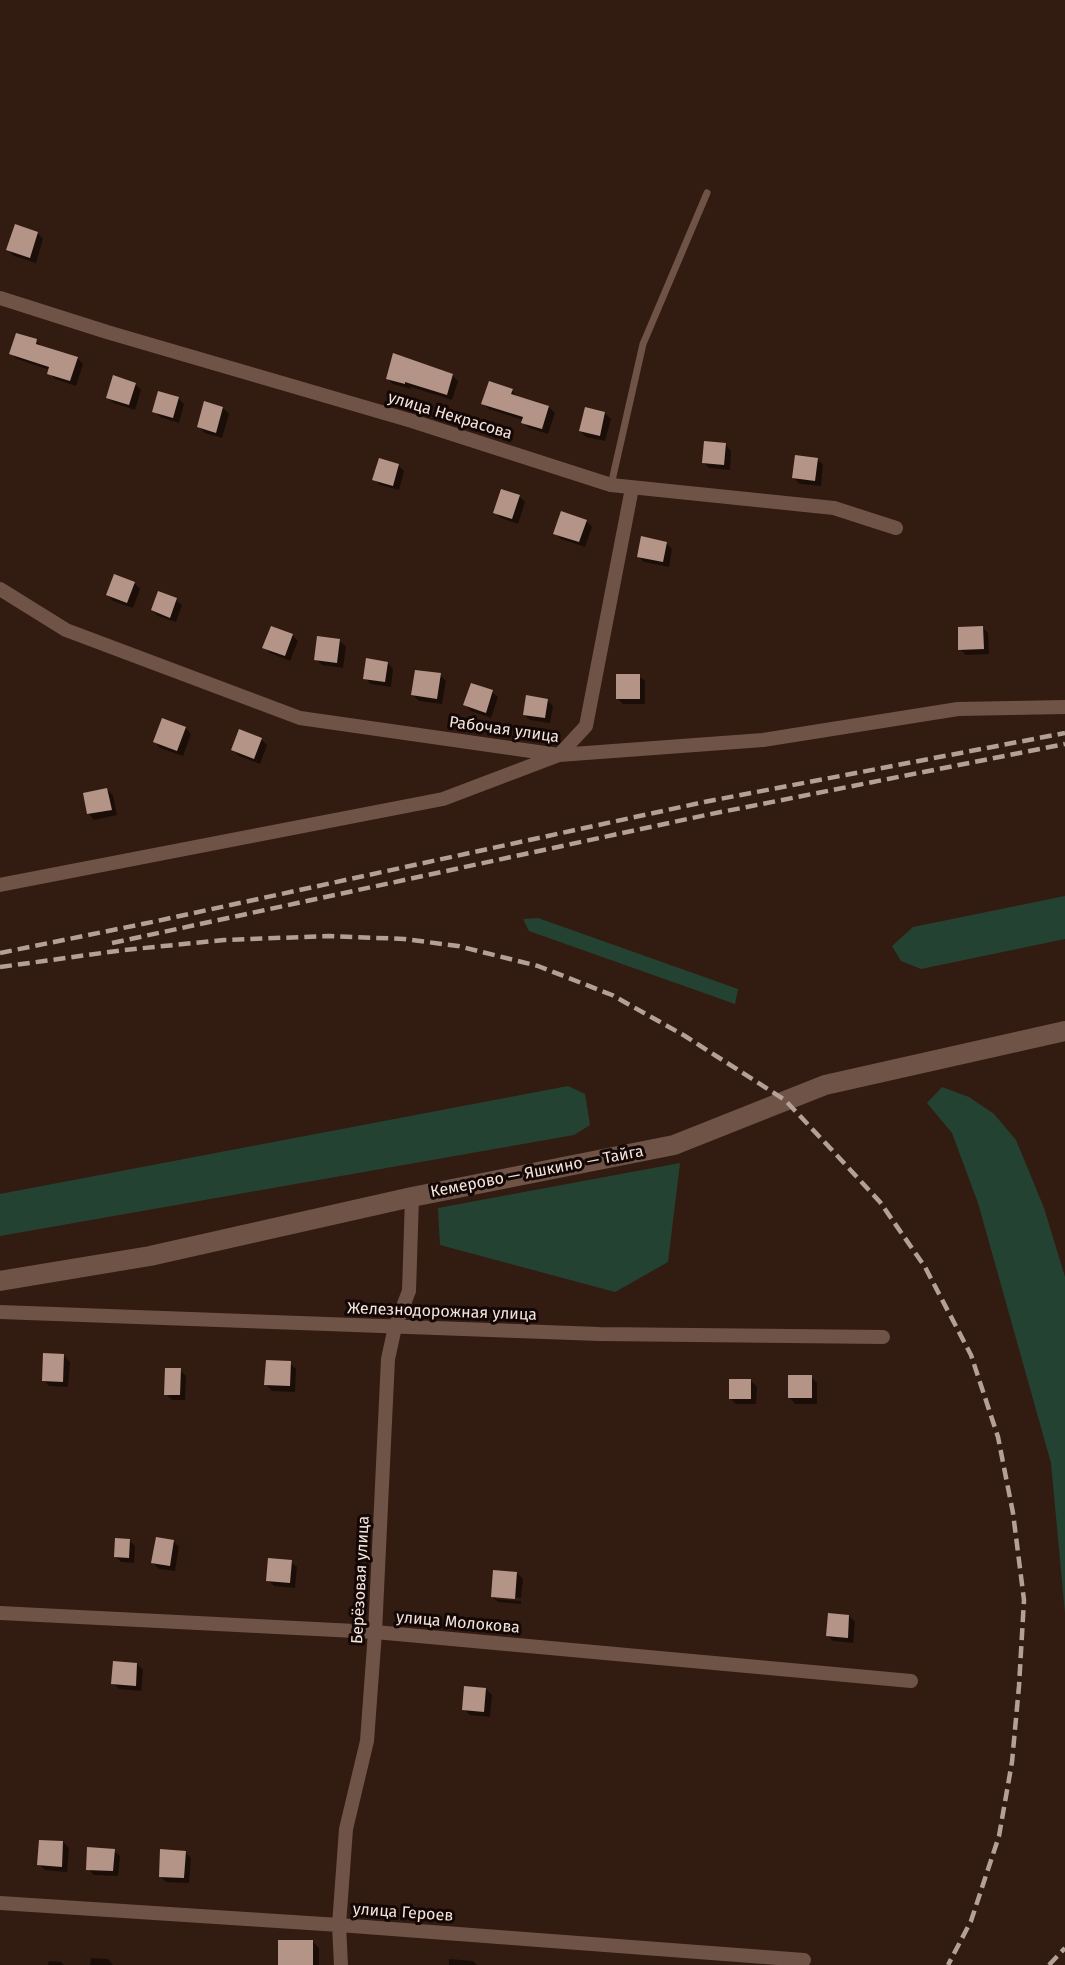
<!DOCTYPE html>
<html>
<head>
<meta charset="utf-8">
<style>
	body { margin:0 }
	canvas { display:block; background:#321b10 }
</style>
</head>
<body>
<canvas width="1065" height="1965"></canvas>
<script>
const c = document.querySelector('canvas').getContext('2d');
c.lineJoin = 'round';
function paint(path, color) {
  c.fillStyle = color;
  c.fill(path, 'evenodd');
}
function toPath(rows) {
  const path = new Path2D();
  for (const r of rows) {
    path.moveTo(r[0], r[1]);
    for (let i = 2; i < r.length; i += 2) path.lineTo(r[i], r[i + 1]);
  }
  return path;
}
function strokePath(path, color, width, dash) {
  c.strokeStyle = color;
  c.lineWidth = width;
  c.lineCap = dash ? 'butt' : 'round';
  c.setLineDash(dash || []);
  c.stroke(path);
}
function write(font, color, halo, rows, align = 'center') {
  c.font = font + ' "Fira Sans",sans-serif';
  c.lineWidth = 6;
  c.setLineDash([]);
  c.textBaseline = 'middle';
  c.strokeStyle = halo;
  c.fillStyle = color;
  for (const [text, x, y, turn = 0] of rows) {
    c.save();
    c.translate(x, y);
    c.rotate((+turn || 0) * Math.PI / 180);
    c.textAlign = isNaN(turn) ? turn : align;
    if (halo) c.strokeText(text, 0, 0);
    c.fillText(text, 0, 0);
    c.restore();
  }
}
const green = toPath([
	[1065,896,1065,939,921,969,901,961,892,946,913,927],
	[538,918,738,989,735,1004,529,931,523,919],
	[568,1086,585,1094,590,1125,574,1135,0,1236,0,1194],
	[942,1087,969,1097,994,1114,1016,1140,1044,1208,1065,1277,1065,1613,1051,1463,978,1203,952,1133,927,1103],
	[680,1163,668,1262,615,1292,440,1245,438,1208]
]);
const shadow = toPath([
	[37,233,43,239,36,263,14,256,8,250],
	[36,341,42,347,77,358,83,364,76,386,55,379,49,373,50,370,17,359,11,353],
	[452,375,458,381,452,400,411,387,411,389,393,384,387,378],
	[135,384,141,390,135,410,114,403,108,398],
	[512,390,517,397,549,407,555,413,548,434,529,428,523,422,523,420,489,409,483,403],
	[178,398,184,404,179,423,160,417,154,411],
	[223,408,229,414,222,438,205,433,199,427],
	[605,413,611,419,605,441,586,437,580,431],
	[726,445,731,451,730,470,709,468,703,462],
	[817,459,823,465,821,486,800,484,794,478],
	[398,465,404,471,399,490,380,485,374,479],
	[519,496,525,502,518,524,501,518,495,512],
	[586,521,592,527,585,547,561,539,555,533],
	[666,543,672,549,669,567,644,562,638,556],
	[134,583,140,589,133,608,113,601,108,595],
	[176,600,182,605,176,622,158,616,152,610],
	[982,627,988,633,989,654,966,655,960,649],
	[292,635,298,641,290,661,270,653,264,647],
	[340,641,346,647,343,668,322,665,316,659],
	[388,663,393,669,391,687,371,684,365,678],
	[440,675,446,681,442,704,419,701,413,695],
	[639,676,645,681,645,704,623,704,617,698],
	[492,692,498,697,491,718,471,711,465,705],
	[547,700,553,706,550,723,530,720,524,715],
	[163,720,186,728,191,734,183,756,160,748,155,742],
	[261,739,267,745,260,764,239,756,233,750],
	[107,790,113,795,117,815,94,820,89,814],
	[64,1356,70,1362,68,1387,49,1386,44,1380],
	[290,1363,296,1369,295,1392,272,1391,266,1385],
	[180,1370,186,1376,185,1400,172,1400,166,1394],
	[811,1377,817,1383,817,1404,795,1404,790,1398],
	[751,1381,757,1387,756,1404,736,1404,730,1398],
	[129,1540,135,1546,134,1563,121,1562,115,1556],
	[173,1541,179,1547,175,1571,159,1569,153,1563],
	[291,1562,297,1567,295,1588,274,1586,268,1580],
	[517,1573,523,1579,521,1598,496,1596,496,1599,521,1601,521,1604,498,1602,492,1596],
	[849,1616,855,1622,853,1643,833,1641,827,1635],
	[137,1664,143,1670,141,1691,119,1689,113,1683],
	[486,1689,492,1695,490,1717,470,1715,464,1709],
	[63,1842,69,1848,67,1872,45,1870,39,1864],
	[114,1851,120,1856,118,1876,94,1875,88,1869],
	[185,1852,191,1858,189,1883,166,1882,160,1876],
	[313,1942,319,1948,319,1965,279,1965],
	[91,1958,108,1959,113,1965,90,1965],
	[449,1959,473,1961,477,1965,449,1965],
	[49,1961,61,1962,64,1965,48,1965]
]);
const building = toPath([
	[15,224,38,232,30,258,6,250],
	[16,333,37,339,36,344,78,357,70,381,47,374,49,367,9,354],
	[393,353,453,374,447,395,405,382,405,384,386,379],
	[113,375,136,383,129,405,106,398],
	[489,381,513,389,511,394,549,406,542,429,521,423,523,417,481,404],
	[158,391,179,397,173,418,152,412],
	[204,401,223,407,216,433,197,427],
	[585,407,605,412,600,436,579,431],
	[704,441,726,443,724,465,702,463],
	[795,455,818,458,815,481,792,478],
	[379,458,399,464,393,486,372,480],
	[501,489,520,495,512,519,493,513],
	[561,511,587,520,579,542,553,534],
	[641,536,667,542,663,562,637,557],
	[114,574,135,582,127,603,106,595],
	[158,591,177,598,170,618,151,610],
	[271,626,293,634,285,656,262,648],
	[983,626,984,649,958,650,958,627],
	[317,636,340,639,337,663,314,660],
	[366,658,388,662,385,682,363,679],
	[415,670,441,673,437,699,411,695],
	[616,674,640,674,640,699,616,699],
	[471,683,493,690,486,713,463,705],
	[526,695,548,699,545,718,523,715],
	[162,718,186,727,177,751,153,742],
	[239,729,262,738,254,759,231,750],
	[107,788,112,810,87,814,83,793],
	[43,1353,64,1354,63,1382,42,1381],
	[266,1360,291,1361,290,1386,264,1385],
	[165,1368,181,1368,180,1395,164,1395],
	[788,1375,812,1375,812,1398,788,1398],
	[729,1379,751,1379,751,1399,729,1399],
	[156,1537,174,1540,170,1566,151,1563],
	[115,1538,130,1539,129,1558,114,1557],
	[268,1558,292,1560,290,1583,266,1581],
	[493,1570,517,1572,515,1599,491,1597],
	[828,1613,849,1615,848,1638,826,1636],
	[113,1661,137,1663,136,1686,111,1684],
	[464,1686,486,1688,484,1712,462,1710],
	[39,1840,63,1841,62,1867,37,1865],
	[87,1847,115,1849,113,1871,86,1870],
	[160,1849,186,1851,184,1878,159,1877],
	[278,1940,313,1940,313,1965,278,1965]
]);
const lane = toPath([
	[611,485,643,344,707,193]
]);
const street = toPath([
	[0,298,107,332,412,421,611,485,834,508,896,528],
	[0,589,66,630,300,718,559,755,763,740,958,709,1065,707],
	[0,885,443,799,559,755,586,726,632,488],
	[0,1312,599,1334,883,1337],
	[0,1613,375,1632,911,1681],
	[0,1903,339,1925,804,1960],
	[341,1965,339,1925,346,1829,367,1741,375,1632,388,1359,395,1327,409,1291,412,1197]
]);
const secondary = toPath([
	[0,1281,150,1256,412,1197,674,1145,825,1085,1065,1031]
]);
const rail = toPath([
	[112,943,706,815,1065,744],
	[0,953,157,921,704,802,1065,733],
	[0,967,124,950,224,940,329,936,404,939,458,946,538,966,612,995,685,1036,785,1100,831,1149,880,1202,925,1267,971,1355,998,1437,1013,1513,1024,1600,1019,1686,1012,1762,999,1836,971,1921,948,1965],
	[1049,1965,1065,1948]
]);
const streetNames = [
	["улица Некрасова",450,416,17],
	["Рабочая улица",504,730,8],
	["Кемерово — Яшкино — Тайга",537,1172,-11],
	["Железнодорожная улица",442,1312,2],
	["Берёзовая улица",361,1580,-87],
	["улица Молокова",458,1623,5],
	["улица Героев",403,1913,4]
];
paint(green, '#244232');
paint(shadow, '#0007');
paint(building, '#b39487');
strokePath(lane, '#6f5347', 7);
strokePath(street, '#6f5347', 14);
strokePath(secondary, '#6f5347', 20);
strokePath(rail, '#b3a098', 4.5, [12, 6]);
write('16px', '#f5e4dd', '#130805', streetNames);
</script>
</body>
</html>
